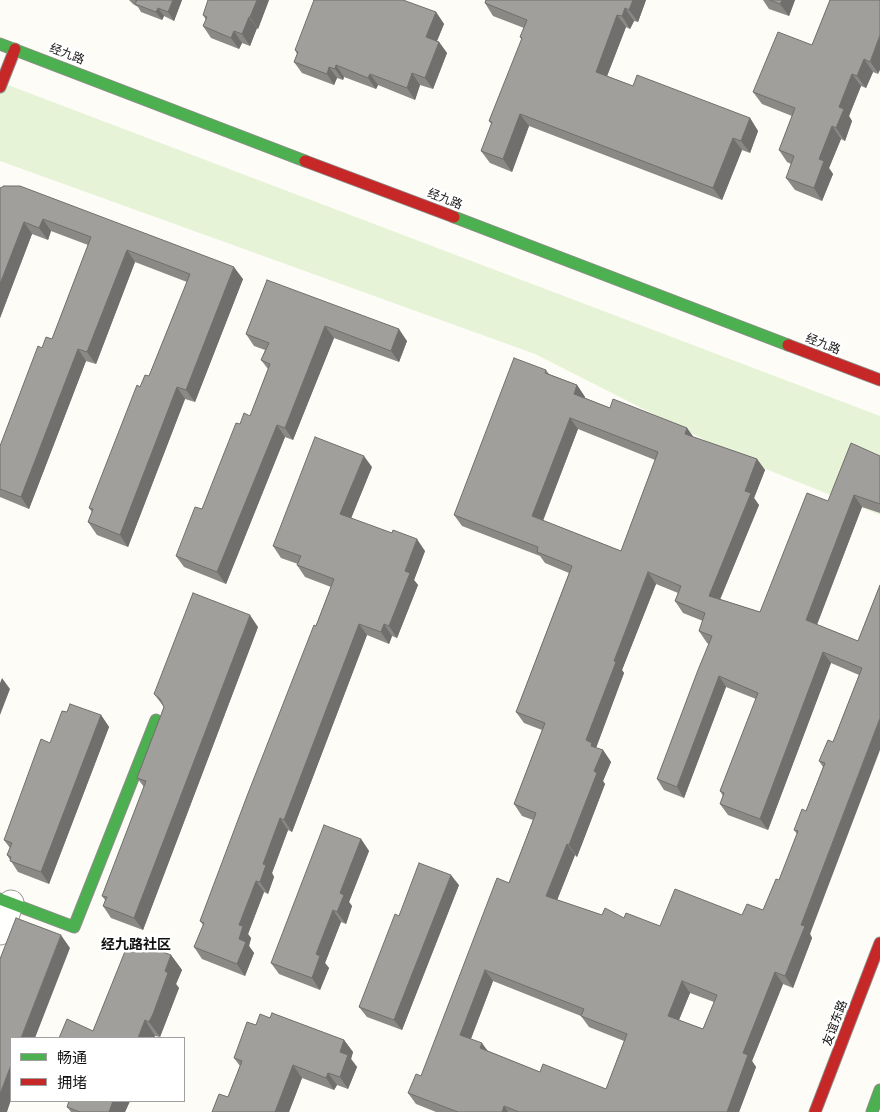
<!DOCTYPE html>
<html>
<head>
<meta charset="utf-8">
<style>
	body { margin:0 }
	#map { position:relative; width:880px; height:1112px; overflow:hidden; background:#fdfcf7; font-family:"Playfair Display","Noto Sans SC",serif }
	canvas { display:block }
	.legend { position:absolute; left:10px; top:1037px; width:175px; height:65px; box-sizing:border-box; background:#fff; border:1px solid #a0a0a0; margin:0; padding:6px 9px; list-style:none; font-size:15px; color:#111 }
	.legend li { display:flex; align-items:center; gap:10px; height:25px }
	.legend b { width:25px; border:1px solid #a0a0a0 }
</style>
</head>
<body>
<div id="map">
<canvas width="880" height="1112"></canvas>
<ul class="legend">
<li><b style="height:6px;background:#4caf50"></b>畅通</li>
<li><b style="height:6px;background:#c62828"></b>拥堵</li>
</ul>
</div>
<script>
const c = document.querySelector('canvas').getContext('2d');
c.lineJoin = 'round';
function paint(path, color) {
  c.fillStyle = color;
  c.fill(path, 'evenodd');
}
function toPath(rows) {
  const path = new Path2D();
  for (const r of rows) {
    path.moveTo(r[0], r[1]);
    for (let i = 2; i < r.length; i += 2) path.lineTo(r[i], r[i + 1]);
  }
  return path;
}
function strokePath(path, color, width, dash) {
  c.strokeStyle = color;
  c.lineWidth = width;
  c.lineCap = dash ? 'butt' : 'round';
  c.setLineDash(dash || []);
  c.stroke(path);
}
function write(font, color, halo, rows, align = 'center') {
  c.font = font + ' "Playfair Display","Noto Sans SC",serif';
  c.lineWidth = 5;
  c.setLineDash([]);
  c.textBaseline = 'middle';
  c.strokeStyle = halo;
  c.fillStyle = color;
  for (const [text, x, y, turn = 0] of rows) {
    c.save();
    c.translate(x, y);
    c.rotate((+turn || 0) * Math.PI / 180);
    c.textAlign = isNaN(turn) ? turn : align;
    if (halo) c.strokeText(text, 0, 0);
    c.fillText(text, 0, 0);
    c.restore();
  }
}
const green = toPath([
	[0,82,880,416,880,515,746,461,535,354,0,161]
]);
const street = toPath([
	[0,932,11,903]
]);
const fast = toPath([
	[0,44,305,161],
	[454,217,788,345],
	[0,899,74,927,156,720],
	[872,1112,880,1090]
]);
const jam = toPath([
	[0,87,15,49],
	[305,161,454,217],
	[788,345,880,380],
	[815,1112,880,943]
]);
const wall = toPath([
	[129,0,182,0,174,21,164,16,162,20,141,12,138,7,133,4],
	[269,0,258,29,257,28,250,46,242,43,239,49,211,38,203,26,206,20,203,15],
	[646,0,638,22,634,21,630,29,626,27,607,76,633,86,750,118,758,131,750,153,742,150,722,200,529,126,512,172,490,163,481,151,492,125,489,121,522,40,520,37,524,28,493,16,485,3],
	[763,0,795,0,789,16,769,9],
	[830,0,878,74,873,72,866,88,861,86,849,116,852,121,845,141,841,139,829,168,833,174,822,201,795,190,786,178,791,164,787,162,779,150,792,116,762,104,753,92,812,45],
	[436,12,444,24,437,41,439,42,447,53,433,89,420,85,415,100,378,85,376,89,344,77,343,80,337,78,334,85,302,73,294,62,297,54,295,50],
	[0,188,243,279,195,402,185,399,128,547,97,535,88,522,92,512,89,508,140,387,149,376,187,282,135,262,96,364,86,361,29,509,0,497,0,446,42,348,52,339,88,245,51,231,48,240,32,234,0,318],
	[267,280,407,341,399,362,334,338,293,440,285,437,226,584,184,567,176,556,202,509,240,424,250,416,268,369,261,360,265,350,254,346,246,334],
	[546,370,549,374,577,385,585,397,585,398,610,408,687,428,693,437,757,459,765,470,754,498,759,505,720,599,760,612,828,501,880,456,880,513,862,507,817,625,858,641,880,585,810,934,812,938,793,988,783,984,752,1061,756,1067,739,1112,436,1112,416,1104,408,1093,421,1076,509,883,533,820,522,816,514,804,542,730,524,723,516,712,569,573,545,563,540,556,462,526,454,515],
	[578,429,655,460,621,551,543,521],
	[656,584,678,593,675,601,683,613,703,621,699,631,707,643,709,644,657,779,664,790,684,798,726,687,756,699,720,791,723,796,720,804,728,815,768,830,831,663,859,675,833,742,819,761,823,767,806,811,794,830,797,834,779,880,763,910,742,915,660,926,624,918,602,915,557,900,575,855,577,857,605,784,603,781,611,762,603,750,596,748,624,673,622,670],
	[493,981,581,1016,589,1027,624,1041,606,1089,540,1072,488,1051,471,1039],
	[690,993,714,1002,703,1029,679,1020],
	[372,467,351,518,425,551,414,580,418,585,397,638,392,636,389,644,367,635,292,832,288,830,272,873,274,877,268,894,264,892,248,934,251,938,249,946,254,953,245,976,202,959,194,947,203,925,200,921,331,587,305,577,297,565,298,564,281,558,273,546],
	[258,627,143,930,111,918,103,906,105,900,102,896,144,787,137,778,164,707,154,694],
	[67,712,101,715,109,727,49,884,18,872,7,855,10,848,4,840,50,743],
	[361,839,369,851,349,902,352,906,346,924,341,922,325,963,329,968,320,990,279,974,271,963],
	[459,885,402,1030,367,1017,359,1007,399,916],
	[171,955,182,970,176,984,179,988,160,1037,155,1036,154,1038,59,1038,93,1031],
	[270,1018,344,1040,353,1052,351,1059,357,1067,348,1089,337,1085,334,1090,302,1078,289,1112,212,1112,228,1097,240,1066,234,1058,256,1025],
	[69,1101,130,1101,125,1112,71,1112,67,1107]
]);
const shadedWall = toPath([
	[173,0,182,0,174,21,168,12],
	[257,0,269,0,258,29,250,17],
	[633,0,646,0,638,22,629,10],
	[782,0,795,0,789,16,780,4],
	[158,8,164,16,162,20,156,12],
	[625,8,634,21,630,29,622,16],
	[436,12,444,24,434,48,426,37],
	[617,15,626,27,604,84,596,72],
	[249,17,257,28,250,46,242,34],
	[234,31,242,43,239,49,231,38],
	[880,35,880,70,878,74,870,62],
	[439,42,447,53,433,89,425,78],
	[864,59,873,72,866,88,857,76],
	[336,65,344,77,343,80,335,69],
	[329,67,337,78,334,85,327,74],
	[412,73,420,85,415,100,407,88],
	[370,74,378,85,376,89,368,78],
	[852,74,861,86,849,116,852,121,845,141,836,128,839,107],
	[520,114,529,126,512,172,503,159],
	[750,118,758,131,750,153,741,141],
	[832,126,841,139,829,168,833,174,822,201,814,188,819,159],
	[733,138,742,150,722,200,713,188],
	[43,219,51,231,48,240,39,228],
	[24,222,32,234,0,318,0,284],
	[127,250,135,262,96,364,87,352],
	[234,267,243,279,195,402,186,390],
	[325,326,334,338,293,440,285,428],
	[399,329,407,341,399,362,391,351],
	[78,349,86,361,29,509,21,497],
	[577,385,585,397,582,405,574,394],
	[177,387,185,399,128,547,120,535],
	[570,418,578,429,540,528,532,516],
	[277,425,285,437,226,584,217,572],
	[687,428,695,439,685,434],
	[364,456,372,467,348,526,340,514],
	[757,459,765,470,754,498,759,505,717,607,709,596,745,491],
	[854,495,862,507,814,632,806,620],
	[417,539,425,551,414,580,418,585,397,638,389,626,405,571],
	[648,572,656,584,622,670,624,673,596,748,600,754,586,740,614,661],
	[250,615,258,627,143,930,134,918],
	[359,624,367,635,292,832,284,820],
	[384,624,392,636,389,644,381,632],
	[823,652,831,663,768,830,760,819],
	[719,676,726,687,684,798,677,787],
	[2,678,10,689,0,715,0,683],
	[101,715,109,727,49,884,41,872],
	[880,718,880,750,810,934,812,938,793,988,785,976,801,925],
	[603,750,611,762,603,781,605,784,577,857,569,845,594,771],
	[280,818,288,830,272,873,274,877,268,894,260,882,263,864],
	[361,839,369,851,349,902,352,906,346,924,337,912,340,893],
	[567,844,575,855,554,908,546,896],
	[451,875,459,885,402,1030,394,1020],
	[256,881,264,892,248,934,251,938,249,946,254,953,245,976,237,964,239,925],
	[333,910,341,922,325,963,329,968,320,990,312,978,316,954],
	[61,935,70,948,35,1038,21,1038],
	[171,955,182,970,176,984,179,988,160,1037,149,1022,165,971],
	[485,970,493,981,468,1046,460,1035],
	[775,972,783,984,752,1061,756,1067,739,1112,727,1112,743,1053],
	[682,981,690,993,676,1027,668,1016],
	[145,1020,155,1036,154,1038,138,1038],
	[344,1040,353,1052,351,1059,357,1067,348,1089,340,1077,340,1052],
	[482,1043,490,1054,480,1048],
	[11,1065,11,1100,7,1112,0,1112,0,1094],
	[293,1065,302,1078,289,1112,275,1112],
	[328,1073,337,1085,334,1090,326,1078],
	[113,1101,130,1101,125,1112,109,1112],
	[504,1106,508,1112,502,1112]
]);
const building = toPath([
	[136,0,173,0,168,12,158,8,156,12,135,4,137,0,136,0],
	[208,0,257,0,250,17,249,17,242,34,234,31,231,38,203,26,207,17,203,15,208,0],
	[314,0,403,0,436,12,426,37,439,42,425,78,412,73,407,88,370,74,368,78,336,65,335,69,329,67,327,74,294,62,298,52,295,50,314,0],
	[486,0,633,0,629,10,625,8,622,16,617,15,596,72,633,86,637,75,750,118,741,141,733,138,713,188,520,114,503,159,481,151,492,122,489,121,522,38,520,37,527,20,485,3,486,0],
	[770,0,782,0,780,4,770,0],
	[830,0,880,0,880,35,870,62,864,59,857,76,852,74,839,107,844,109,836,128,832,126,819,159,824,161,814,188,786,178,794,156,779,150,795,108,753,92,778,32,812,45,830,0],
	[4,186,20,186,234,267,186,390,177,387,120,535,88,522,93,509,89,508,137,385,140,387,145,375,149,376,190,274,127,250,87,352,78,349,21,497,0,489,0,446,38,346,42,348,46,337,52,339,91,237,43,219,39,228,24,222,0,284,0,188,4,186],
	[267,280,399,329,391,351,325,326,285,428,277,425,217,572,176,556,195,507,202,509,236,423,240,424,244,413,250,416,270,364,261,360,269,343,246,334,267,280],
	[514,358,546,370,545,373,577,385,574,394,610,408,613,399,687,428,685,434,757,459,745,491,751,493,709,596,760,612,807,493,828,501,851,443,880,456,880,504,854,495,806,620,858,641,880,585,880,718,801,925,805,926,785,976,775,972,743,1053,748,1055,727,1112,519,1112,504,1106,502,1112,458,1112,408,1093,416,1074,421,1076,497,878,509,883,536,813,514,804,545,723,516,712,572,566,537,552,538,547,454,515,514,358],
	[570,418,658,452,621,551,532,516,570,418],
	[648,572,681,586,675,601,705,613,699,631,712,636,698,670,657,779,677,787,719,676,758,693,720,791,724,793,720,804,760,819,823,652,862,668,833,742,828,740,819,761,825,763,806,811,802,809,794,830,798,831,779,880,776,879,763,910,747,904,742,915,675,889,660,926,626,913,624,918,605,908,602,915,546,896,567,844,569,845,597,773,594,771,603,750,591,746,592,743,586,740,616,662,614,661,648,572],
	[485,970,584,1009,581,1016,627,1034,606,1089,543,1064,540,1072,480,1048,482,1043,460,1035,485,970],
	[682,981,717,995,703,1029,668,1016,682,981],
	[315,437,364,456,340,514,392,533,393,530,417,539,405,571,410,573,389,626,384,624,381,632,359,624,284,820,280,818,263,864,266,865,260,882,256,881,239,925,243,926,239,939,246,942,237,964,194,947,204,923,200,921,247,796,314,625,316,626,334,579,297,565,301,556,273,546,315,437],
	[193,593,250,615,134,918,103,906,107,897,102,896,146,781,137,778,164,707,160,699,154,694,193,593],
	[70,704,101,715,41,872,10,861,11,857,7,855,12,843,4,840,41,739,50,743,62,711,67,712,70,704],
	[324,825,361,839,340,893,344,895,337,912,333,910,316,954,320,956,312,978,271,963,324,825],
	[419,863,451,875,394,1020,359,1007,395,914,399,916,419,863],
	[16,918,61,935,21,1038,11,1038,11,1065,0,1094,0,959,16,918],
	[130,939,171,955,165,971,168,973,153,1014,149,1022,145,1020,138,1038,59,1038,67,1019,93,1031,130,939],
	[272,1013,344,1040,340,1052,348,1055,340,1077,328,1073,326,1078,293,1065,275,1112,212,1112,219,1094,228,1097,242,1061,234,1058,247,1022,256,1025,260,1014,270,1018,272,1013],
	[69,1101,113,1101,109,1112,80,1112,67,1107,69,1101]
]);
const streetNames = [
	["经九路",67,54,21],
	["经九路",445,199,21],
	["经九路",823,344,21],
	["友谊东路",835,1023,-69]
];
const neighbourhoodNames = [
	["经九路社区",136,945]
];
paint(green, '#e7f3d7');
strokePath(street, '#979795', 27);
strokePath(fast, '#8e8d8b', 13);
strokePath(jam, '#8e8d8b', 13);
strokePath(street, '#fffffe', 25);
strokePath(fast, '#4caf50', 11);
strokePath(jam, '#c62828', 11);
paint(wall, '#8a8986');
paint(shadedWall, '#716f6d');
paint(building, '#a19f9c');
strokePath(building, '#716f6d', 1);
write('12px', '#111', '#fff', streetNames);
write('bold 14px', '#111', '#fff', neighbourhoodNames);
</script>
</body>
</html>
